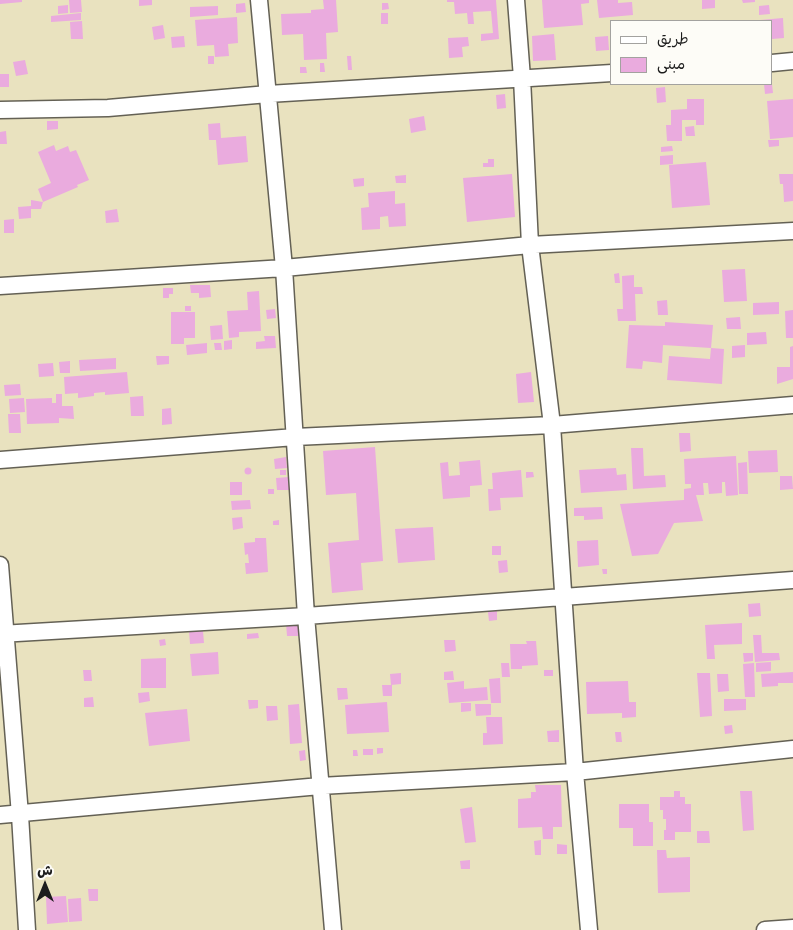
<!DOCTYPE html>
<html>
<head>
<meta charset="utf-8">
<style>
	body { margin:0 }
	#map { position:relative; width:793px; height:930px; overflow:hidden; background:#e9e2bf; font-family:"Shantell Sans","Playpen Sans Arabic",sans-serif }
	canvas { display:block }
	.legend { position:absolute; left:610px; top:20px; width:162px; height:65px; box-sizing:border-box; background:#fdfcf7; border:1px solid #a3a29f; margin:0; padding:6px 9px; list-style:none; font-size:15px; color:#1c1c1c }
	.legend li { display:flex; align-items:center; gap:10px; height:25px }
	.legend b { width:25px; border:1px solid #a3a29f }
	.north { position:absolute; left:20px; top:860px; width:50px; height:50px; -webkit-text-stroke:4px #fdfcf7; paint-order:stroke; rotate:0deg; font-size:14px; font-weight:700; line-height:20px; text-align:center; color:#1c1c1c }
	.north::after { content:''; display:block; margin:auto; width:18px; height:22px; background:#1c1c1c; clip-path:polygon(50% 0,100% 100%,50% 72%,0 100%) }
</style>
</head>
<body>
<div id="map">
<canvas width="793" height="930"></canvas>
<ul class="legend">
<li><b style="height:6px;background:#fff"></b>طريق</li>
<li><b style="height:14px;background:#eaabde"></b>مبنى</li>
</ul>
<div class="north">ش</div>
</div>
<script>
const c = document.querySelector('canvas').getContext('2d');
c.lineJoin = 'round';
function paint(path, color) {
  c.fillStyle = color;
  c.fill(path, 'evenodd');
}
function toPath(rows) {
  const path = new Path2D();
  for (const r of rows) {
    if (r.length === 3) {
      path.moveTo(r[0] + r[2], r[1]);
      path.arc(r[0], r[1], r[2], 0, 2 * Math.PI);
      continue;
    }
    path.moveTo(r[0], r[1]);
    for (let i = 2; i < r.length; i += 2) path.lineTo(r[i], r[i + 1]);
  }
  return path;
}
function strokePath(path, color, width, dash) {
  c.strokeStyle = color;
  c.lineWidth = width;
  c.lineCap = dash ? 'butt' : 'round';
  c.setLineDash(dash || []);
  c.stroke(path);
}
const building = toPath([
	[0,0,22,0,22,2,0,4],
	[69,0,81,0,82,12,70,13],
	[139,0,152,0,152,5,139,6],
	[323,0,336,0,338,32,326,33,327,59,304,60,303,34,282,35,281,14,311,13,311,10,324,9],
	[447,0,496,0,499,39,481,41,481,34,493,33,491,11,473,12,474,24,468,24,467,13,455,14,454,2,447,2],
	[542,0,589,0,589,3,581,4,583,25,544,28],
	[597,0,618,0,618,3,632,2,633,15,599,18],
	[702,0,715,0,715,8,702,9],
	[742,0,755,0,755,2,743,3],
	[245,3,246,12,236,13,236,4],
	[382,3,388,3,389,9,382,10],
	[68,5,68,13,58,14,58,6],
	[769,5,770,14,759,15,759,6],
	[218,6,218,15,190,17,190,7],
	[81,13,81,20,51,22,51,16],
	[381,13,388,13,388,24,381,24],
	[237,17,238,43,228,44,229,56,215,57,214,45,197,46,195,20],
	[783,18,784,38,772,39,772,21,760,21,760,20],
	[82,21,83,39,71,39,70,22],
	[163,25,165,38,154,40,152,27],
	[554,34,556,60,533,61,532,36],
	[184,36,185,47,172,48,171,37],
	[608,36,609,50,596,51,595,37],
	[468,37,469,46,462,47,463,57,449,58,448,38],
	[208,56,214,56,214,64,208,64],
	[347,56,351,56,352,70,348,70],
	[25,60,28,74,16,76,13,62],
	[320,63,324,63,325,72,320,72],
	[300,67,306,67,307,73,300,73],
	[0,74,9,74,9,87,0,87],
	[764,84,772,84,773,93,765,94],
	[665,87,666,102,657,103,656,88],
	[505,94,506,108,497,109,496,95],
	[687,99,704,99,704,125,696,125,696,120,682,120,682,141,667,141,666,125,671,125,671,110,687,109],
	[793,99,793,137,770,139,767,101],
	[424,116,426,130,411,133,409,119],
	[47,121,58,121,58,129,47,130],
	[220,123,221,138,246,136,248,162,218,165,216,140,209,140,208,124],
	[694,126,695,136,686,136,685,127],
	[6,131,7,144,0,144,0,132],
	[768,140,779,140,779,146,769,147],
	[54,145,56,151,68,146,70,152,76,150,89,180,77,185,78,187,43,202,38,189,51,183,38,152],
	[672,146,673,151,661,152,661,147],
	[673,155,673,164,660,165,660,156],
	[488,159,494,159,494,167,483,167,483,163,488,163],
	[706,162,710,205,672,208,669,165],
	[512,174,515,217,467,222,463,178],
	[779,174,793,174,793,201,784,202,783,184,780,184],
	[406,175,406,183,396,183,395,176],
	[364,178,364,186,354,187,353,179],
	[395,191,395,204,405,203,406,226,389,227,388,216,380,217,380,229,362,230,361,208,369,207,368,193],
	[31,200,43,202,41,209,31,209,31,218,19,219,18,207,31,206],
	[117,209,119,222,106,223,105,211],
	[14,219,14,233,4,233,4,220],
	[745,269,747,301,724,302,722,270],
	[619,273,620,283,615,283,614,274],
	[634,275,634,287,642,287,643,294,635,294,636,321,618,321,617,309,623,309,622,276],
	[190,285,210,285,211,297,199,298,199,293,191,293],
	[163,288,173,288,173,294,169,294,169,298,163,298],
	[259,291,261,331,239,332,239,337,229,338,227,311,248,310,247,292],
	[667,300,668,315,658,315,657,301],
	[779,302,779,314,753,315,753,303],
	[185,306,191,306,191,311,185,311],
	[275,309,276,318,267,319,266,310],
	[793,310,793,338,786,338,785,311],
	[171,312,195,312,195,338,184,338,184,344,171,344],
	[740,317,741,329,727,329,726,318],
	[665,322,713,325,711,348,663,345,662,363,643,361,642,369,626,368,629,325,665,326],
	[222,325,223,339,211,340,210,326],
	[766,332,767,344,747,345,747,333],
	[264,336,275,336,276,348,256,349,256,342,265,341],
	[232,340,232,349,224,350,224,341],
	[207,343,207,353,187,355,186,345],
	[214,343,221,343,222,350,215,350],
	[745,345,745,357,732,358,732,346],
	[793,346,793,379,777,384,777,367,790,367,790,347],
	[711,348,724,349,722,384,667,380,669,356,710,359],
	[156,356,169,356,169,364,157,365],
	[116,358,116,369,80,371,79,360],
	[70,361,70,373,60,373,59,362],
	[53,363,54,376,39,377,38,364],
	[127,372,129,393,105,395,105,392,94,393,94,396,78,398,78,393,65,394,64,377],
	[531,372,534,402,518,403,516,374],
	[20,384,21,395,5,396,4,385],
	[56,394,62,394,62,406,73,406,74,419,59,418,59,423,27,424,26,399,52,398,52,403,56,403],
	[143,396,144,416,131,416,130,397],
	[24,398,25,412,10,413,9,399],
	[171,408,172,424,162,425,162,409],
	[8,414,20,414,21,433,9,433],
	[679,433,690,433,691,451,680,452],
	[375,447,383,561,361,563,363,590,332,593,328,543,359,540,356,493,326,495,323,451],
	[631,448,643,448,644,476,665,475,666,487,633,489],
	[777,450,778,472,749,473,748,451],
	[736,456,738,495,726,496,725,482,722,482,722,493,709,494,708,483,703,483,704,495,696,495,703,521,674,523,658,554,632,556,620,504,684,500,684,489,691,488,691,484,685,484,684,459],
	[286,457,287,468,275,469,274,459],
	[480,460,482,485,470,486,470,497,443,499,440,463,448,462,449,476,460,475,459,462],
	[747,462,748,494,739,494,738,463],
	[248,471,3.5],
	[616,468,617,475,626,474,627,490,581,493,579,470],
	[280,470,286,470,286,475,280,475],
	[521,470,523,497,500,498,501,510,489,511,488,489,493,489,492,473],
	[526,472,533,472,534,477,526,478],
	[780,476,792,476,793,489,780,490],
	[289,477,289,490,277,490,276,478],
	[230,482,242,482,242,495,230,495],
	[268,489,274,489,274,494,268,494],
	[250,500,251,509,232,510,231,501],
	[602,507,603,519,584,520,584,516,574,516,574,508],
	[242,517,243,528,233,530,232,518],
	[279,520,279,525,273,525,273,521],
	[433,527,435,560,398,563,395,529],
	[255,538,266,538,268,572,246,574,245,563,249,563,248,554,245,555,244,543,255,542],
	[598,540,599,565,578,567,577,541],
	[492,546,501,546,501,555,492,555],
	[507,560,508,572,499,573,498,561],
	[602,569,607,569,607,574,603,574],
	[760,603,761,616,749,617,748,604],
	[497,611,497,620,489,621,488,612],
	[286,623,299,623,300,636,287,636],
	[742,623,742,644,714,645,715,659,707,659,705,625],
	[189,631,203,631,204,643,190,644],
	[258,633,259,638,247,639,247,634],
	[753,635,761,635,762,653,779,653,780,660,755,662],
	[165,639,166,645,160,646,159,640],
	[444,640,455,640,456,651,445,652],
	[526,641,536,641,538,665,522,666,522,669,511,669,510,644,527,644],
	[218,652,219,674,192,676,190,654],
	[743,653,753,653,753,661,744,662],
	[166,658,166,688,141,688,141,659],
	[771,662,771,671,756,672,756,663],
	[501,663,509,663,510,677,502,677],
	[754,663,755,697,745,697,743,664],
	[83,670,91,670,92,681,84,681],
	[544,670,553,670,553,676,544,676],
	[453,671,454,680,444,680,444,672],
	[793,672,793,683,778,683,778,686,762,687,761,674],
	[401,673,401,684,391,685,390,674],
	[697,673,710,673,712,716,700,717],
	[717,674,728,674,729,691,718,692],
	[500,678,501,703,491,703,489,679],
	[464,681,464,689,487,687,488,700,449,703,447,683],
	[628,681,629,702,636,702,636,717,622,718,622,713,587,714,586,682],
	[382,685,392,685,392,696,383,696],
	[337,688,347,688,348,699,338,700],
	[149,692,150,701,139,703,138,693],
	[93,697,94,707,84,707,84,698],
	[724,699,746,699,746,710,724,711],
	[248,700,258,700,258,708,249,709],
	[387,702,389,732,347,734,345,705],
	[461,703,471,703,471,711,461,712],
	[299,704,302,743,290,744,288,705],
	[475,704,491,704,491,715,476,716],
	[266,706,277,706,278,720,267,721],
	[187,709,190,741,149,746,145,713],
	[486,717,502,717,503,744,483,745,483,733,487,733],
	[732,725,733,733,725,734,724,726],
	[559,730,559,742,548,742,547,731],
	[615,732,621,732,622,742,616,742],
	[377,748,383,748,383,753,377,754],
	[363,749,373,749,373,755,363,755],
	[305,750,306,760,300,761,299,751],
	[353,750,357,750,358,756,353,756],
	[535,785,561,785,562,827,553,827,553,839,543,839,542,827,518,828,518,799,531,798,531,792,536,792],
	[674,791,680,791,680,797,685,797,685,804,691,804,691,832,675,832,675,840,664,840,664,830,666,830,666,819,663,819,663,810,660,810,660,797,674,797],
	[740,791,752,791,754,830,743,831],
	[619,804,649,804,649,822,653,822,653,846,633,846,633,828,619,828],
	[472,807,476,842,465,843,460,809],
	[697,831,709,831,710,843,697,843],
	[541,840,541,855,535,855,534,841],
	[557,844,567,845,567,854,557,854],
	[657,850,666,850,667,858,690,857,690,892,658,893],
	[470,860,470,869,461,869,460,861],
	[88,889,98,889,98,901,89,901],
	[66,896,68,922,47,924,46,897],
	[81,898,82,921,69,922,68,899]
]);
const street = toPath([
	[259,0,284,268,306,616,333,930],
	[516,0,522,78,530,245,552,425,575,772,589,930],
	[772,63,793,61],
	[0,110,108,108,268,94,612,73],
	[0,286,284,268,530,245,793,231],
	[0,460,295,437,552,425,793,405],
	[0,565,20,815,27,930],
	[0,634,306,616,793,580],
	[0,815,320,786,575,772,793,749],
	[765,930,793,928]
]);
paint(building, '#eaabde');
strokePath(street, '#646155', 19);
strokePath(street, '#fff', 16);
</script>
</body>
</html>
